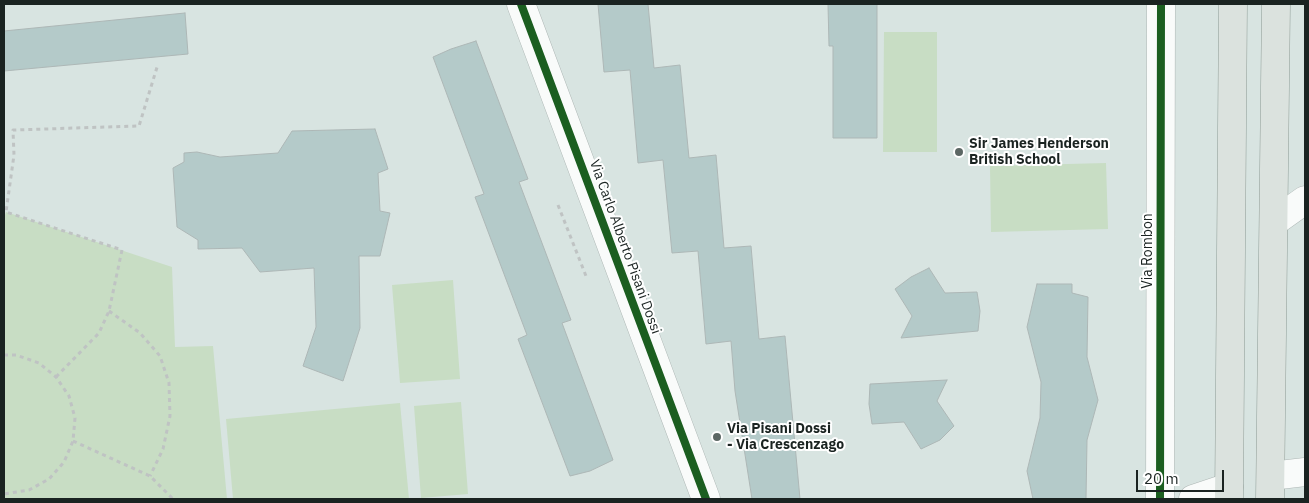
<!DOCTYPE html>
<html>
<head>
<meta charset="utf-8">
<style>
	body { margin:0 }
	#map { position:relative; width:1309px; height:503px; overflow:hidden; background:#d8e4e1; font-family:"IBM Plex Sans",sans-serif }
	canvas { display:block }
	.frame { position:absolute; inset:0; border:5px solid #1a2321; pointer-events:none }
	.scale { position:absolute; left:1136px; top:470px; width:88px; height:22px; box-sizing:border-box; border:2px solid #1a2321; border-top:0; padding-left:6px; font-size:15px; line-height:18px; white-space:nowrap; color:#1a2321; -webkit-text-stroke:4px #fff; paint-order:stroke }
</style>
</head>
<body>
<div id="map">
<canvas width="1309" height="503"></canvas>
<div class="frame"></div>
<div class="scale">20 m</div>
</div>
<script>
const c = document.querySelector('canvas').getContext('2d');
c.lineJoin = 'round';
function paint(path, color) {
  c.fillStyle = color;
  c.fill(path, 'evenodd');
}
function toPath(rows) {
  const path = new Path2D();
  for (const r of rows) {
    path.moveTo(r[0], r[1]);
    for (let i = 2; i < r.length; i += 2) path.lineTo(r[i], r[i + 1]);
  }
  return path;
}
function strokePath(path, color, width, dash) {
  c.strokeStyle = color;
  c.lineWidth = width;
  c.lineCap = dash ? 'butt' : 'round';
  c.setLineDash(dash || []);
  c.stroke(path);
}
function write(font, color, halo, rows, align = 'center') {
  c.font = font + ' "IBM Plex Sans",sans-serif';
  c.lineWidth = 4;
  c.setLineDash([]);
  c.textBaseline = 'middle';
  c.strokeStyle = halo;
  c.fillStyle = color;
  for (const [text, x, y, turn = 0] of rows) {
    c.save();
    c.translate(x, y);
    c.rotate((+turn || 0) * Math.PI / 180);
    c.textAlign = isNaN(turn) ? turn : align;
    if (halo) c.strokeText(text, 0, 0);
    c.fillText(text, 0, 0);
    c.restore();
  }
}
const green = toPath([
	[884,32,937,32,937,152,883,152],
	[1106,163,1108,229,991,232,990,166],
	[6,212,172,267,175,347,213,346,227,499,4,499,4,218],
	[453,280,460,379,400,383,392,285],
	[461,402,468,494,421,498,414,406],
	[400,403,409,499,233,499,226,419]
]);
const building = toPath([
	[598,4,648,4,654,68,680,65,689,158,716,155,724,248,751,246,759,339,785,336,800,499,752,499,735,391,731,341,706,344,698,251,672,253,663,160,638,163,630,70,604,72,598,4],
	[828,4,877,4,877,138,833,138,833,46,829,46,828,4],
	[185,13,188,54,4,71,4,31,185,13],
	[476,41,528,179,519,182,571,320,562,323,613,460,590,471,570,476,518,339,527,335,475,197,484,194,433,57,451,49,476,41],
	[375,129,388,169,378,173,380,211,390,213,380,256,359,256,360,328,343,381,303,366,316,327,314,268,260,272,242,248,198,249,198,240,177,227,173,168,184,162,184,153,197,152,220,157,278,153,292,131,375,129],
	[929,268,945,293,977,292,980,311,978,331,901,338,912,316,895,289,911,277,929,268],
	[1037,284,1072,284,1072,293,1088,297,1087,357,1098,400,1087,440,1086,499,1033,499,1027,471,1040,418,1041,382,1027,327,1037,284],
	[947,380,937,401,954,426,940,440,921,449,904,422,872,424,869,404,870,384,947,380]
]);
const path = toPath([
	[558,205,586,276],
	[109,311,140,333,160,356,169,383,170,416,163,449,150,476],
	[4,355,16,355,39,363,56,377,69,396,75,418,73,441,64,462,49,479,29,490,4,494],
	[56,377,99,333,109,311,122,250,6,212,14,155,13,130,139,126,158,64],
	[73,441,150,476,173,499]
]);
const minor = toPath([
	[521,4,706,499],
	[1274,222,1305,200],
	[1271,476,1305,472],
	[1160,499,1161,4],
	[1193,499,1229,487]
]);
const major = toPath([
	[1229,499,1233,4],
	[1270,499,1276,4]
]);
const cycleway = toPath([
	[521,4,706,499],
	[1160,499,1161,4]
]);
const markers = [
	[959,152,5,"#5c6764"],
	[717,437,5,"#5c6764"]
];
const poiNames = [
	["Sir James Henderson",969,144],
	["British School",969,160],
	["Via Pisani Dossi",727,429],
	["- Via Crescenzago",727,445]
];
const streetNames = [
	["Via Carlo Alberto Pisani Dossi",625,247,70],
	["Via Rombon",1148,251,-90]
];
paint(green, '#c8ddc4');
paint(building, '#b4cac9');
strokePath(building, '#adb7b6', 1);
strokePath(minor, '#adb6b4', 29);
strokePath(major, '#8e9c96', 29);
strokePath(path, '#bfc3c3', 3, [4, 4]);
strokePath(minor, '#f9fbfa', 28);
strokePath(major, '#dbe2de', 28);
strokePath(cycleway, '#1b5e20', 8);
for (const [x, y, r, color] of markers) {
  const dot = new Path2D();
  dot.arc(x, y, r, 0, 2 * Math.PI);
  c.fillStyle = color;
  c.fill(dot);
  strokePath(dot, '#fff', 2);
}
write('bold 14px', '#1a2321', '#fff', poiNames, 'left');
write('14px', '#1a2321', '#fff', streetNames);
</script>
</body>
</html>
